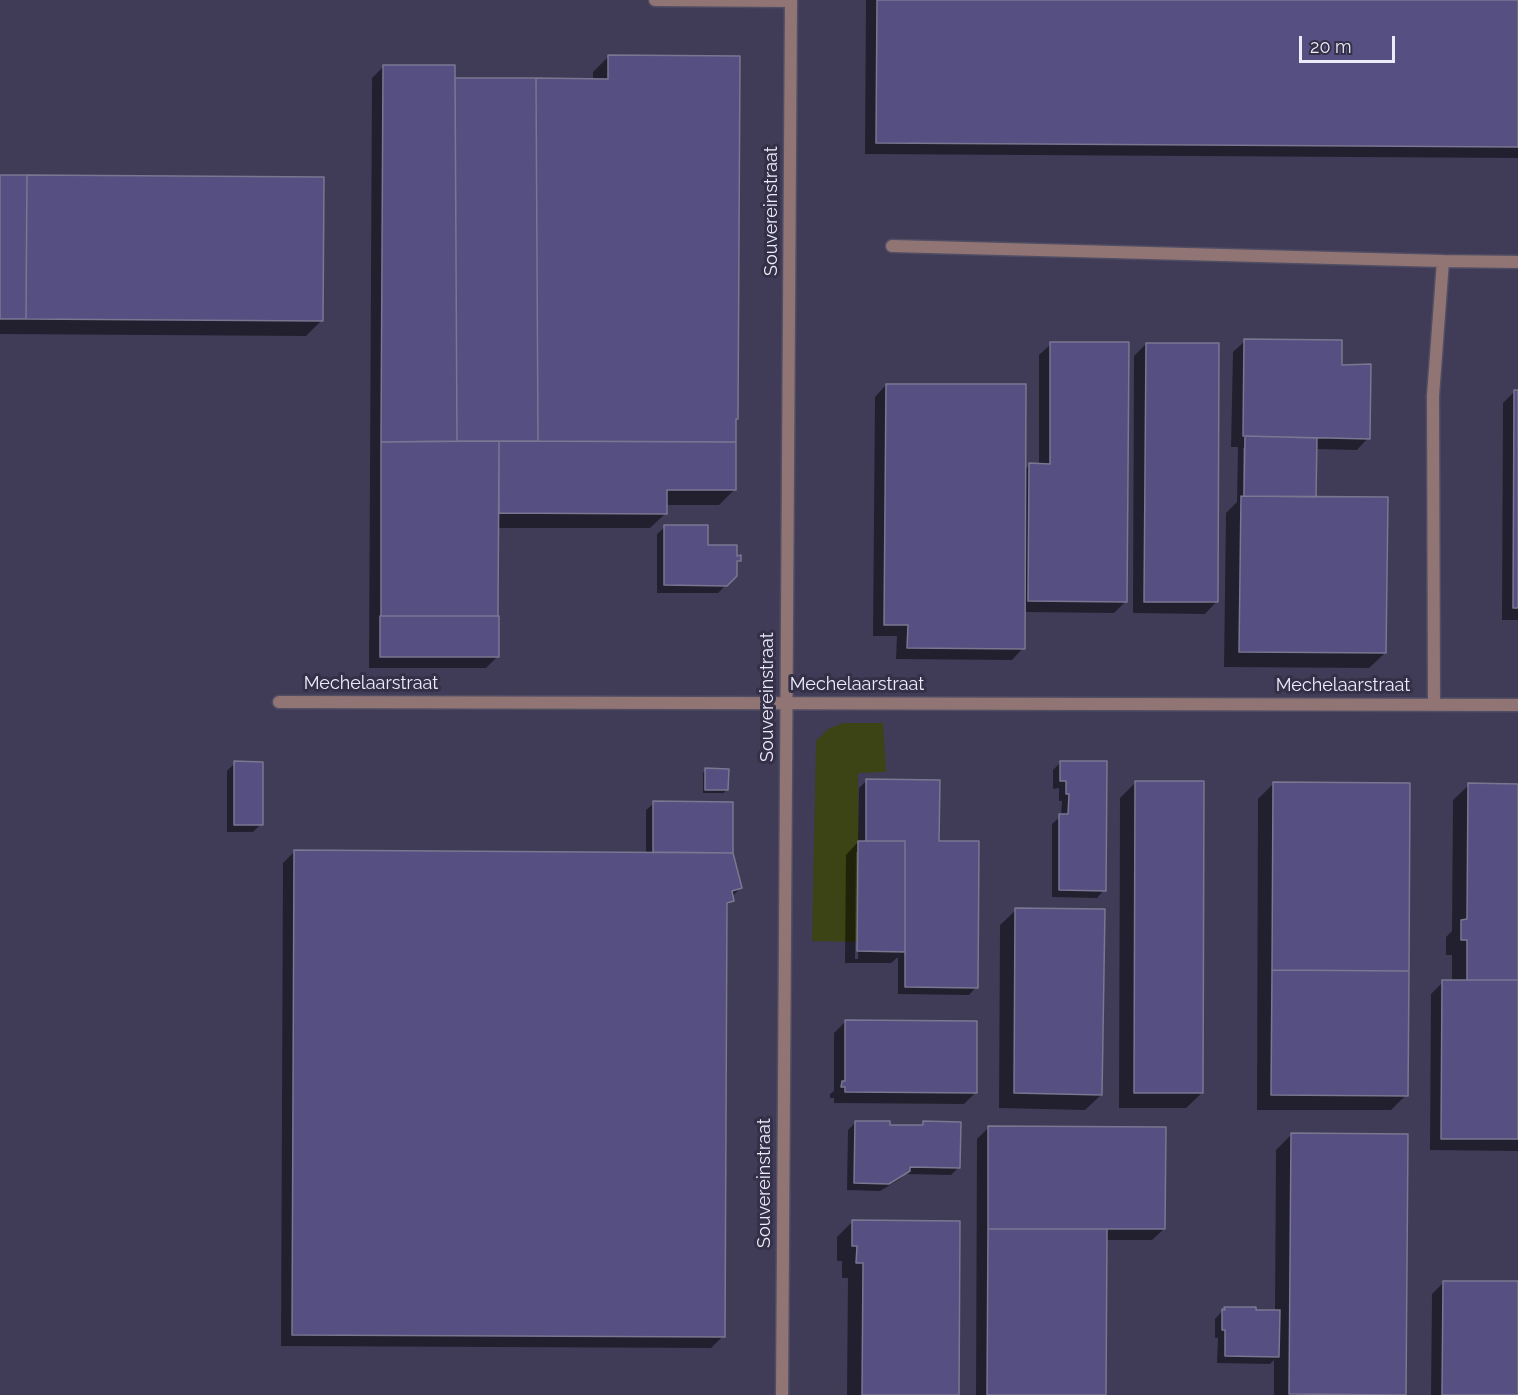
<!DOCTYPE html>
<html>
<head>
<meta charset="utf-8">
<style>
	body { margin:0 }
	#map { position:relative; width:1518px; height:1395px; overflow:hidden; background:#333047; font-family:Raleway,sans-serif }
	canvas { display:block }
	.scale { position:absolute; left:1299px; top:36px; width:96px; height:27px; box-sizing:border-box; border:3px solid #edebfa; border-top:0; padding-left:8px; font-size:18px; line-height:21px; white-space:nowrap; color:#edebfa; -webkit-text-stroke:4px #333047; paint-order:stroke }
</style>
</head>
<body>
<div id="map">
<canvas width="1518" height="1395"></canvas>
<div class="scale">20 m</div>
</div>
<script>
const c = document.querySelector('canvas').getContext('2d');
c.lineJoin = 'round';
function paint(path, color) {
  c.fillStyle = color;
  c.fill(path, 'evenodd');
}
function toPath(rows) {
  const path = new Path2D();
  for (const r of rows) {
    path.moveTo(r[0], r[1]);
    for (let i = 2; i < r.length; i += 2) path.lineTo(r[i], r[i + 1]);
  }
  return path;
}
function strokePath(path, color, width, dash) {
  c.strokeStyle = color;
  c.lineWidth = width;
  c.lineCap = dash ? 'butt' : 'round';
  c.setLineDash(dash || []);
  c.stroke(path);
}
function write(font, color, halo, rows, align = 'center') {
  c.font = font + ' Raleway,sans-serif';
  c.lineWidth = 6;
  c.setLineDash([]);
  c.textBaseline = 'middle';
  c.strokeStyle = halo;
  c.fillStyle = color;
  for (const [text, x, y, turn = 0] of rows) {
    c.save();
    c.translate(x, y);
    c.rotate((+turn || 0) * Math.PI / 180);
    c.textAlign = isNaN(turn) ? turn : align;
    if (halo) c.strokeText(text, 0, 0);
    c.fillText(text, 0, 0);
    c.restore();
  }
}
const built = toPath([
	[0,0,1518,0,1518,1395,0,1395]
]);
const green = toPath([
	[843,723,883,723,886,772,858,773,860,942,812,941,816,741,828,729]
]);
const shadow = toPath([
	[866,0,1518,0,1518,158,865,154],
	[609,56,736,419,735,420,734,490,719,505,666,505,666,513,650,528,497,528,497,657,486,668,369,668,372,78,384,66,454,79,593,80,593,72],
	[0,176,321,321,306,336,0,334],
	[1245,341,1340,366,1368,438,1357,450,1315,449,1315,498,1385,653,1369,668,1224,667,1226,513,1237,502,1238,447,1231,447,1233,352],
	[1243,448,1246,448,1246,503,1243,503],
	[1051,344,1126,601,1114,613,1024,612,1023,648,1012,660,896,659,897,636,873,636,875,397,886,385,1024,470,1030,465,1039,465,1039,355],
	[1146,344,1216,602,1205,614,1133,613,1134,356],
	[1515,391,1518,391,1518,620,1502,620,1503,403],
	[665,527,706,547,740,560,735,564,735,576,718,593,657,593,657,534],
	[1061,762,1104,890,1097,898,1052,897,1052,824,1061,816,1062,801,1059,801,1059,788,1053,789,1053,770],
	[235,763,261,824,253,832,227,832,227,771],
	[706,770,727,789,724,793,703,793,703,773],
	[866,781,938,843,976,987,969,995,898,994,898,957,891,963,845,963,846,855,858,842,859,788],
	[856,852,859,852,858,959,855,959],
	[1136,782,1202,1093,1186,1108,1119,1108,1120,798],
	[1274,783,1406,1095,1391,1110,1257,1110,1258,799],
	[1469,785,1518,785,1518,1151,1430,1150,1431,994,1443,982,1452,982,1452,955,1446,955,1446,937,1452,931,1453,800],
	[654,803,731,803,731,853,740,888,732,897,732,900,726,907,723,1336,711,1348,281,1346,283,863,295,851,646,854,646,810],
	[1016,910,1101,1095,1085,1110,999,1108,1000,925],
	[846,1021,976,1092,964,1104,834,1103,834,1098,830,1098,830,1094,834,1091,834,1033],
	[856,1122,889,1127,920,1127,924,1123,959,1167,951,1175,905,1174,900,1179,880,1191,847,1190,848,1130],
	[989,1127,1164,1229,1152,1240,1105,1240,1104,1395,976,1395,977,1139],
	[1292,1134,1406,1135,1404,1395,1274,1395,1274,1360,1270,1364,1217,1363,1218,1338,1215,1338,1215,1319,1225,1308,1254,1311,1275,1311,1276,1150],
	[853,1221,958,1395,847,1395,848,1278,842,1278,842,1261,837,1261,837,1237],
	[1444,1282,1518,1283,1518,1395,1431,1395,1432,1294]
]);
const building = toPath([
	[877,0,1518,0,1518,147,876,143,877,0],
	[608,55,740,56,738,419,736,419,736,442,538,441,536,78,608,79,608,55],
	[383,65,455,65,457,441,381,442,383,65],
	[455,78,536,78,538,441,457,441,455,78],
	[0,175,27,175,26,319,0,319,0,175],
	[27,175,324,177,323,321,26,319,27,175],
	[1244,339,1342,340,1342,365,1371,364,1370,439,1243,436,1244,339],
	[1050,342,1129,342,1127,602,1028,601,1029,463,1050,464,1050,342],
	[1146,343,1219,343,1218,602,1144,602,1146,343],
	[886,384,1026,384,1025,649,907,648,908,625,884,625,886,384],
	[1514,390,1518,390,1518,608,1513,608,1514,390],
	[1245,436,1317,438,1316,497,1244,496,1245,436],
	[499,441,498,616,381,616,381,442,499,441],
	[499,441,736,442,736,490,667,490,667,514,499,513,499,441],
	[1241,496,1388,497,1386,653,1239,652,1241,496],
	[664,525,708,525,708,545,737,545,737,556,741,555,741,561,737,561,737,576,727,586,664,585,664,525],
	[380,616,499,616,499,657,380,657,380,616],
	[234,761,263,762,263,825,234,825,234,761],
	[1060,761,1107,761,1106,891,1059,890,1059,814,1068,814,1069,794,1066,794,1066,781,1060,781,1060,761],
	[705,768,729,769,728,790,705,790,705,768],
	[866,779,940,780,939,841,979,841,978,988,905,987,905,841,866,841,866,779],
	[1135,781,1204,781,1203,1093,1134,1093,1135,781],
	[1273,782,1410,783,1409,971,1272,970,1273,782],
	[1468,783,1518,784,1518,980,1467,980,1467,940,1461,940,1461,920,1467,919,1468,783],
	[653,801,733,802,733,853,653,852,653,801],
	[858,841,905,841,905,952,857,951,858,841],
	[294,850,733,853,742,888,732,891,734,901,727,903,725,1337,292,1335,294,850],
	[1015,908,1105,909,1102,1095,1014,1093,1015,908],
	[1272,970,1409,971,1408,1096,1271,1095,1272,970],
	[1442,980,1518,980,1518,1139,1441,1139,1442,980],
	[845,1020,977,1021,977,1093,845,1092,845,1087,841,1087,842,1081,845,1081,845,1020],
	[855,1121,890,1121,890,1125,923,1125,923,1121,961,1122,960,1168,910,1167,910,1171,889,1184,854,1183,855,1121],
	[988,1126,1166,1127,1165,1229,988,1229,988,1126],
	[1291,1133,1408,1134,1406,1395,1289,1394,1291,1133],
	[852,1220,960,1221,959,1395,862,1395,863,1263,856,1263,857,1246,852,1246,852,1220],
	[988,1229,1107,1229,1106,1395,987,1395,988,1229],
	[1443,1281,1518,1281,1518,1395,1442,1395,1443,1281],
	[1224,1307,1256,1307,1256,1310,1280,1310,1279,1357,1225,1356,1225,1330,1222,1330,1222,1309,1225,1310,1224,1307]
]);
const service = toPath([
	[892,246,1443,261],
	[1433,396,1443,261,1518,262]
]);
const minor = toPath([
	[655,0,791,1],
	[1433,396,1434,705],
	[279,702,1518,705],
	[782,1395,791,0]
]);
const streetNames = [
	["Souvereinstraat",772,211,-90],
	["Mechelaarstraat",371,684],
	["Mechelaarstraat",857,685],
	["Mechelaarstraat",1343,686],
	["Souvereinstraat",768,697,-90],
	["Souvereinstraat",765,1183,-90]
];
paint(built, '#403c58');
paint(green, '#3c4314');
paint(shadow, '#0007');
paint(building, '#564f81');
strokePath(building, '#797791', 1.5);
strokePath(service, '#514e64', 15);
strokePath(minor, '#514e64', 15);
strokePath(service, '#917574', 12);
strokePath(minor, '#917574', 12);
write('18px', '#edebfa', '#333047', streetNames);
</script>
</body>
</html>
